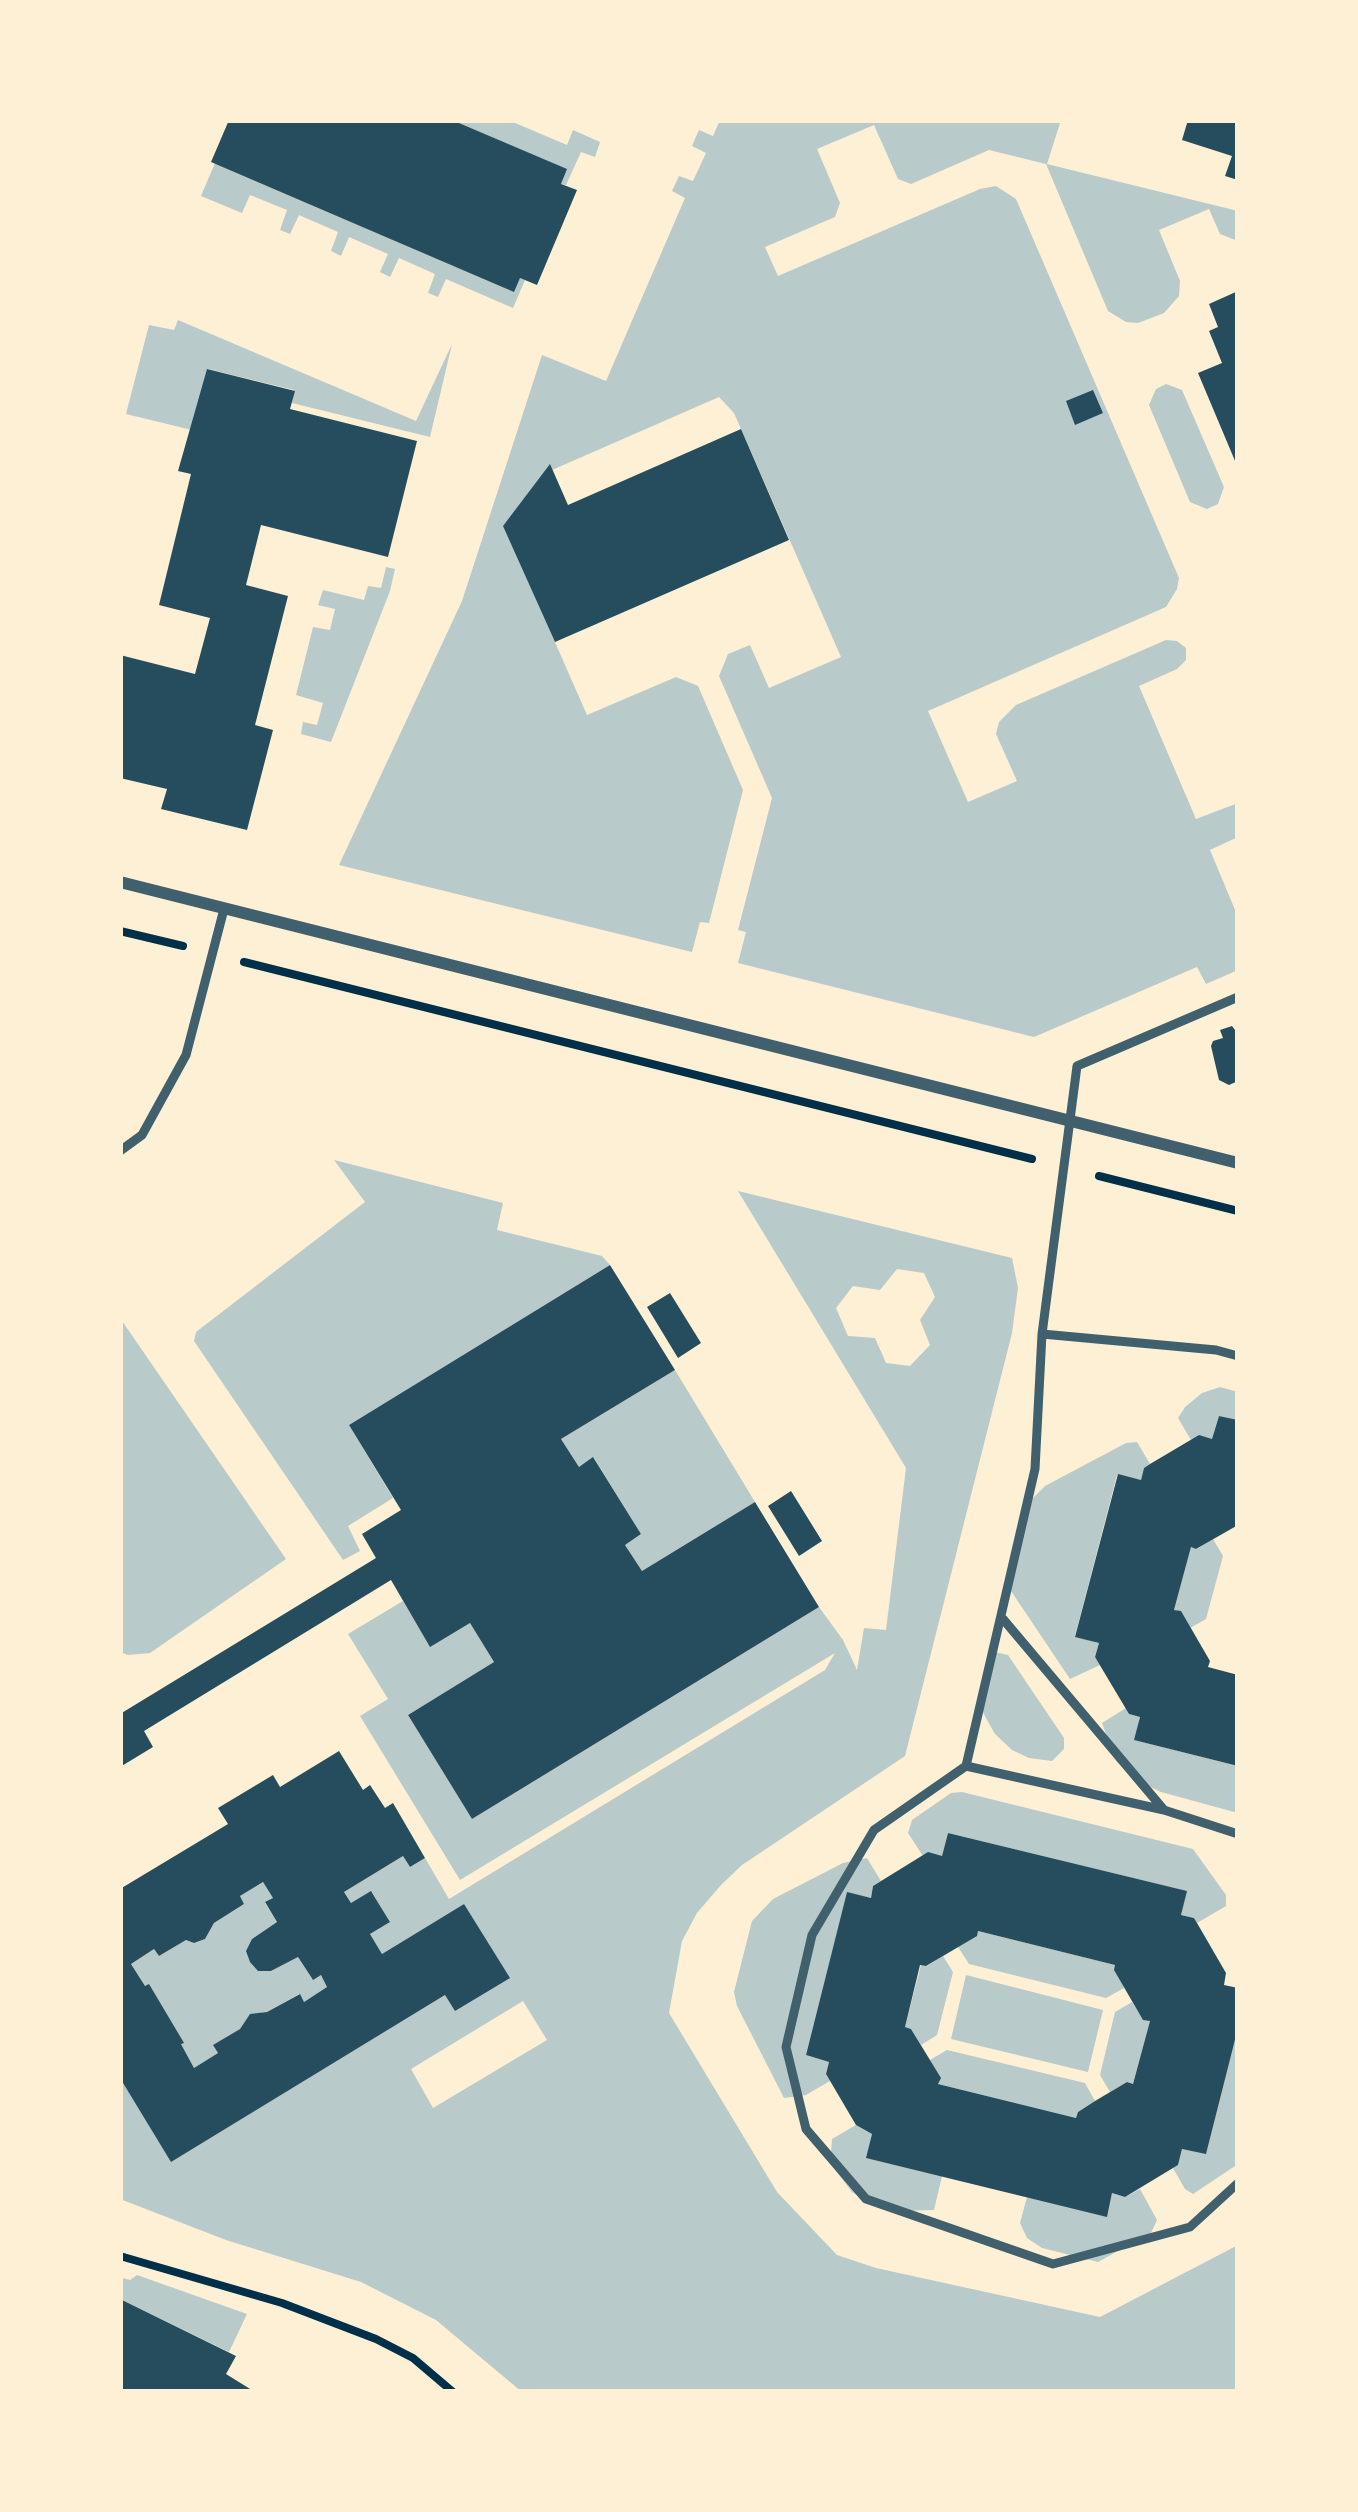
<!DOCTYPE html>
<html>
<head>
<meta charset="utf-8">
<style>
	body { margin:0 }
	#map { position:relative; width:1358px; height:2512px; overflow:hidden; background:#fdf0d5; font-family:"Varela Round",sans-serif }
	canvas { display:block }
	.frame { position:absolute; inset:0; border:123px solid #fdf0d5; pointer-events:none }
</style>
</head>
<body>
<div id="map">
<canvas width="1358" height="2512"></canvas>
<div class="frame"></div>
</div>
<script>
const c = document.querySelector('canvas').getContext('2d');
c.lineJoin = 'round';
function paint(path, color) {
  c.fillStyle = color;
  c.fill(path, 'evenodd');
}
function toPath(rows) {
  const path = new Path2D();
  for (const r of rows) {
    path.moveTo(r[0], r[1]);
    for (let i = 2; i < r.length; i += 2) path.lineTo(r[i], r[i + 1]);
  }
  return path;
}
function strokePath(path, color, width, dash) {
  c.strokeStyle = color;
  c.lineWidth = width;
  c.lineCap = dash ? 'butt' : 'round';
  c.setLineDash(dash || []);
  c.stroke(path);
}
const green = toPath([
	[460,120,508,120,567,145,573,130,600,142,595,157,581,152,566,185,561,184,566,169,459,123],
	[720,120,1061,120,1047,164,1238,211,1238,241,1220,234,1209,209,1159,230,1180,281,1179,296,1164,313,1138,323,1126,322,1108,311,1046,164,989,150,911,184,898,179,874,125,817,149,840,203,835,217,765,247,778,276,980,189,996,186,1016,199,1179,578,1177,589,1166,607,928,711,968,802,1017,781,996,734,999,722,1016,705,1166,640,1177,641,1186,648,1186,660,1177,669,1139,686,1196,819,1238,803,1238,837,1210,850,1238,917,1238,970,1206,984,1197,967,1034,1037,738,963,746,932,738,930,772,798,719,676,728,654,750,645,769,688,841,657,734,413,719,397,552,470,504,526,587,715,676,677,698,686,743,790,709,923,700,922,692,952,339,865,462,601,542,355,606,381,685,198,672,191,679,176,693,181,706,153,692,146,699,130,713,136],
	[215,163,513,291,520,278,525,280,513,308,446,279,438,297,428,293,435,274,399,258,390,277,380,272,388,254,349,237,341,256,331,251,338,232,299,215,290,234,280,230,287,210,250,195,242,213,201,196],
	[178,320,416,421,452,344,430,437,292,403,294,390,208,369,192,430,126,414,149,325,174,330],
	[1166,384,1182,390,1224,487,1218,504,1207,509,1190,502,1149,405,1156,389],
	[386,567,395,569,390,591,331,742,301,734,303,722,317,725,323,703,296,695,313,627,330,630,335,609,318,605,323,590,364,600,368,586,381,588],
	[334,1160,503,1203,497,1230,602,1256,610,1265,349,1425,393,1498,348,1526,360,1551,343,1560,194,1341,196,1332,365,1202],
	[738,1191,1012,1258,1018,1288,1012,1333,905,1756,742,1865,721,1885,697,1913,682,1941,669,2013,777,2192,837,2255,876,2268,1100,2317,1238,2245,1238,2392,522,2392,436,2320,361,2282,226,2240,120,2199,120,2078,172,2161,445,1995,456,2011,464,1904,382,1954,370,1934,390,1922,372,1892,351,1903,344,1892,403,1856,410,1867,425,1858,449,1899,825,1670,835,1653,460,1880,360,1716,388,1699,348,1634,403,1601,430,1646,470,1623,494,1662,408,1715,472,1819,819,1607,843,1640,857,1670,864,1628,886,1630,906,1468],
	[897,1269,924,1273,935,1297,920,1320,930,1345,910,1366,886,1363,875,1338,848,1336,836,1308,853,1286,880,1290],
	[523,2001,547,2040,433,2108,411,2069],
	[120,1318,286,1559,150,1653,128,1655,120,1652],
	[675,1370,755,1502,642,1571,625,1545,641,1534,594,1458,579,1467,561,1439],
	[1220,1387,1238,1392,1238,1420,1219,1416,1212,1439,1200,1436,1191,1440,1178,1418,1185,1407,1202,1393],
	[1137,1442,1150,1464,1144,1468,1141,1480,1117,1475,1075,1636,1099,1643,1095,1657,1100,1665,1070,1679,1009,1588,1031,1500,1045,1486,1126,1443],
	[1213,1539,1223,1556,1206,1619,1190,1628,1181,1612,1174,1610,1191,1547,1197,1549],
	[990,1651,1008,1655,1064,1738,1064,1749,1052,1761,1029,1758,1012,1750,995,1734,986,1718,977,1700],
	[1126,1708,1129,1714,1140,1717,1135,1740,1238,1766,1238,1813,1161,1792,1136,1780,1116,1761,1102,1723],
	[962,1792,1193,1849,1226,1895,1226,1906,1197,1923,1194,1918,1181,1915,1186,1891,948,1833,942,1856,923,1856,908,1833,912,1820,951,1793],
	[867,1858,881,1881,873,1886,871,1898,847,1893,806,2055,829,2062,826,2074,830,2081,806,2095,784,2098,737,2006,734,1992,752,1921,773,1899,843,1863],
	[263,1882,273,1898,265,1903,277,1922,252,1939,271,1971,298,1957,312,1979,321,1975,327,1987,304,2002,299,1994,267,2012,250,2015,240,2029,214,2045,218,2053,194,2068,149,1985,145,1986,131,1964,154,1949,159,1956,186,1940,194,1943,205,1939,214,1923,244,1904,240,1896],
	[978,1931,1115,1965,1124,1988,1106,1998,969,1964,958,1947,976,1936],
	[943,1956,953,1972,937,2035,921,2045,911,2029,905,2027,921,1965,927,1966],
	[966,1975,1103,2010,1088,2072,951,2039],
	[1132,2002,1143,2019,1150,2021,1133,2084,1127,2082,1110,2092,1100,2075,1115,2012],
	[1238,2028,1238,2164,1193,2194,1185,2189,1173,2168,1178,2165,1182,2149,1206,2153],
	[947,2050,1085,2083,1095,2101,1078,2112,1076,2118,938,2084,940,2077,930,2060],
	[856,2125,872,2134,867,2158,942,2176,934,2210,900,2211,871,2204,852,2192,836,2171,831,2153,832,2139],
	[1140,2189,1157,2220,1151,2233,1098,2262,1042,2248,1027,2238,1020,2223,1027,2197,1107,2216,1112,2193,1125,2197],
	[137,2275,247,2314,229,2352,120,2299,123,2278,130,2280]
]);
const building = toPath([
	[229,120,460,120,459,123,567,169,561,184,577,190,537,285,520,278,514,292,211,162],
	[1188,120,1238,120,1238,180,1225,176,1232,156,1182,140],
	[1238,291,1238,468,1198,373,1222,363,1209,331,1218,327,1209,304],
	[207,369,295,391,290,409,417,441,388,557,261,525,246,585,288,596,255,725,273,730,247,830,161,809,167,789,120,778,120,655,195,674,210,618,159,605,191,474,178,471],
	[1093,390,1103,413,1075,425,1066,401],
	[741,429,789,540,555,642,503,526,550,464,568,505],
	[1232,1026,1238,1034,1238,1081,1229,1085,1219,1080,1211,1046,1213,1041,1223,1038,1220,1030],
	[610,1265,675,1370,561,1439,579,1467,593,1457,641,1534,625,1545,642,1571,755,1502,819,1607,472,1819,408,1715,494,1662,470,1623,430,1647,391,1580,144,1731,153,1747,120,1767,120,1714,376,1558,362,1534,401,1510,349,1425],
	[670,1293,701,1343,678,1358,647,1307],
	[1219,1416,1238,1420,1238,1525,1196,1549,1191,1547,1174,1610,1181,1611,1210,1661,1208,1667,1238,1675,1238,1766,1134,1740,1140,1717,1129,1714,1095,1657,1099,1643,1075,1637,1118,1474,1141,1480,1144,1468,1150,1464,1199,1435,1212,1439],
	[791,1491,822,1541,799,1556,768,1506],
	[339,1751,363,1790,370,1785,385,1808,393,1803,425,1858,410,1867,403,1856,344,1892,351,1903,371,1891,390,1922,370,1934,382,1954,464,1904,510,1978,455,2011,445,1995,171,2162,120,2078,120,1889,228,1824,218,1808,273,1775,280,1787],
	[263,1882,273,1898,265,1902,277,1922,252,1939,246,1951,250,1962,258,1971,271,1971,298,1957,313,1980,321,1975,327,1987,304,2002,300,1994,267,2012,250,2014,240,2029,213,2045,218,2053,194,2068,181,2044,184,2043,149,1984,145,1986,131,1964,154,1949,159,1956,186,1940,194,1943,205,1939,214,1923,244,1904,240,1896],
	[948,1833,1187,1891,1181,1915,1194,1918,1197,1923,1226,1973,1224,1985,1238,1988,1238,2028,1206,2154,1182,2149,1178,2165,1173,2168,1125,2197,1112,2193,1107,2217,866,2158,872,2134,856,2125,826,2074,829,2062,806,2055,847,1892,871,1898,873,1886,928,1852,942,1856],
	[978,1931,1115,1965,1114,1970,1143,2020,1150,2021,1133,2084,1127,2082,1095,2101,1078,2112,1076,2118,938,2084,941,2078,911,2029,905,2027,920,1965,926,1966,977,1936],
	[120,2299,236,2356,226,2374,255,2392,120,2392]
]);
const path = toPath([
	[120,931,183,946],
	[244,962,1032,1159],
	[1099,1176,1238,1211],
	[120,2256,282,2303,376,2339,413,2358,453,2392]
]);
const service = toPath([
	[1238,997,1077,1066,1042,1334,1035,1469,966,1766,874,1830,812,1935,786,2047,806,2129,866,2199,1053,2264,1190,2227,1238,2183],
	[120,1151,142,1135,186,1055,224,909],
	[1042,1334,1216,1350,1238,1356],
	[1003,1619,1164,1810],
	[966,1766,1164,1810,1238,1834]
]);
const minor = toPath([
	[120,882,1238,1163]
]);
paint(green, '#b9caca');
paint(building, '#264d5e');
strokePath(path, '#003049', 8);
strokePath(service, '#3f606c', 9);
strokePath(minor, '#3f606c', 12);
</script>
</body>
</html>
